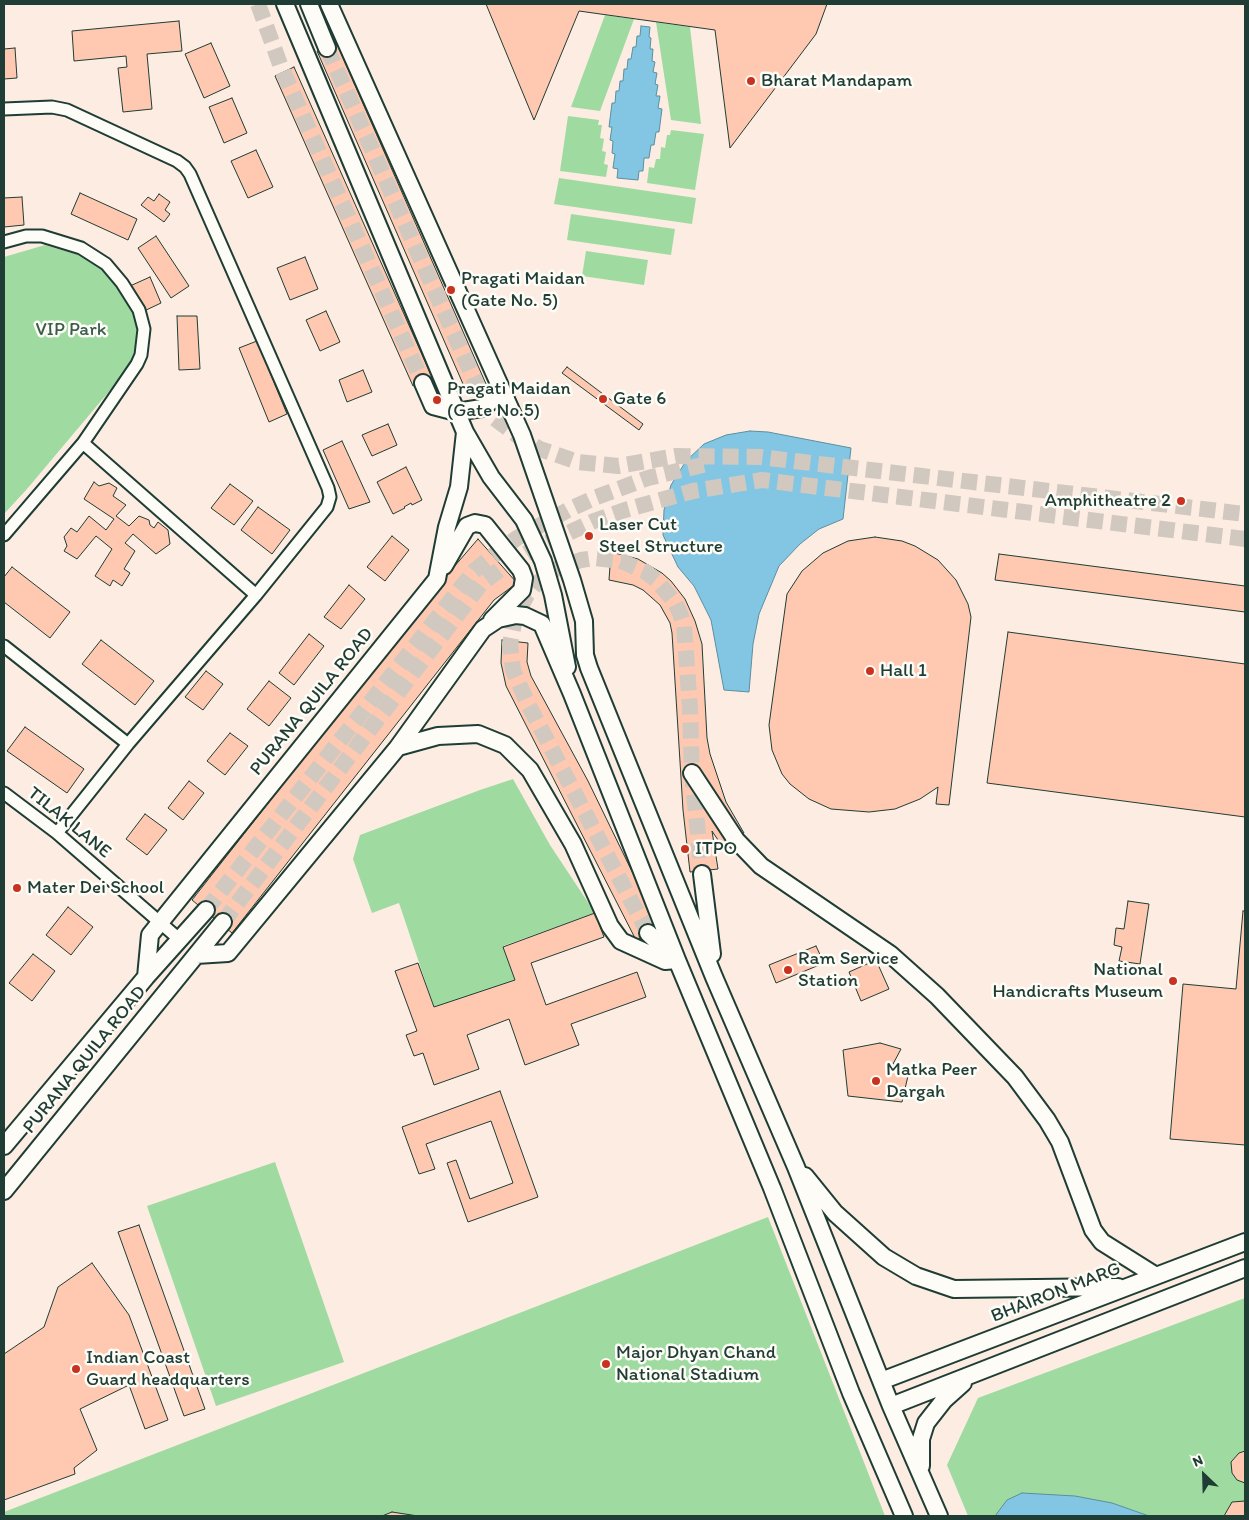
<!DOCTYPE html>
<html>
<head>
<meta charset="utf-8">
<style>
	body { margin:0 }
	#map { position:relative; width:1249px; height:1520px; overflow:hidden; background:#fdece2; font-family:Itim,sans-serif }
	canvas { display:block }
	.frame { position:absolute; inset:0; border:5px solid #1f3d34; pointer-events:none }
	.north { position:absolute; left:1179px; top:1450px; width:50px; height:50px; -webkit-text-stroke:4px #fdfcf7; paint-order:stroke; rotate:336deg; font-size:14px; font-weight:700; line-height:20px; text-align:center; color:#1f3d34 }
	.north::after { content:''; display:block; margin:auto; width:18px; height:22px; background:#1f3d34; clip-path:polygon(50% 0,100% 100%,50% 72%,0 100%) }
</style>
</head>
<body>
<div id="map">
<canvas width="1249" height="1520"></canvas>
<div class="frame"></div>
<div class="north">N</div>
</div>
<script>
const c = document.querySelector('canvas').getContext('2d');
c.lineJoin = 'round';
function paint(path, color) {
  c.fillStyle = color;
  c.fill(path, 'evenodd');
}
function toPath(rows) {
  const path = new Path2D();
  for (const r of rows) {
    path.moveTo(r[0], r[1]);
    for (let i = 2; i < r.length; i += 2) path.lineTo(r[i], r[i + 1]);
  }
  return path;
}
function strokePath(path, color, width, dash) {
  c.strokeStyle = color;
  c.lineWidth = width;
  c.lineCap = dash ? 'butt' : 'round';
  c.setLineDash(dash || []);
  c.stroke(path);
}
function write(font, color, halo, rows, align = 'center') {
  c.font = font + ' Itim,sans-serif';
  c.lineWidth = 5;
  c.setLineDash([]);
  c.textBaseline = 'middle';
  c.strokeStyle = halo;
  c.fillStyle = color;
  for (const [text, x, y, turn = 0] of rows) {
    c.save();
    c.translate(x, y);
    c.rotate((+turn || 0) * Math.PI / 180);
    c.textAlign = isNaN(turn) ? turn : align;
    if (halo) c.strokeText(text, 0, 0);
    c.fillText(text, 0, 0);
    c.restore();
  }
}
const green = toPath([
	[605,15,634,19,600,111,571,107],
	[656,22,690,27,701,124,671,120],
	[568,116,599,120,598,125,602,125,600,138,604,139,602,151,606,152,604,164,608,165,606,177,560,171],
	[671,130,704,134,695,190,647,183,649,167,654,168,656,159,660,159,661,147,665,148,667,135,670,135],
	[559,178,696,198,692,224,554,204],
	[571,214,675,229,671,255,567,240],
	[45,245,85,257,115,279,144,321,134,356,122,376,27,489,4,514,4,257],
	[586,251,648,260,644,285,582,276],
	[513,779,550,845,595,913,503,946,515,980,434,1007,399,903,372,913,353,859,360,835,480,790],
	[275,1162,344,1362,216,1406,147,1206],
	[768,1217,885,1516,4,1516,4,1512],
	[1245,1298,1245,1516,968,1516,947,1465,978,1398]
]);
const water = toPath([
	[641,26,650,27,649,37,651,38,650,49,653,49,652,61,655,62,653,72,657,73,655,84,658,85,656,96,660,96,658,108,662,109,659,132,656,132,654,145,651,145,649,158,644,158,643,171,639,171,638,180,617,178,618,169,613,168,615,154,612,153,613,141,610,140,612,127,609,127,612,103,615,103,616,91,619,91,620,81,623,81,624,69,627,69,628,59,631,59,633,47,636,47,637,36,640,36,641,26],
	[750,431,768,432,851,448,843,519,819,529,800,544,779,566,759,614,753,644,749,692,724,690,711,620,694,586,678,567,663,535,664,510,671,485,686,461,704,444,726,435,750,431],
	[1022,1493,1075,1496,1112,1503,1149,1516,995,1516,1007,1500,1022,1493]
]);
const building = toPath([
	[486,4,827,4,816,34,730,148,715,30,579,11,534,120,486,4],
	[179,21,182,51,147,54,152,109,123,112,118,68,127,67,126,56,74,61,72,31,179,21],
	[336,42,486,384,467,393,317,51,336,42],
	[211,43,230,86,204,98,185,54,211,43],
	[15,48,17,78,4,79,4,49,15,48],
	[294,67,432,377,413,386,275,76,294,67],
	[232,98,247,133,224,143,209,107,232,98],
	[256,150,273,187,248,198,231,161,256,150],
	[80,193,137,219,128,240,71,214,80,193],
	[159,194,170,202,165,210,170,214,164,222,141,205,148,197,154,201,159,194],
	[22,197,24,225,4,227,4,198,22,197],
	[156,236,189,286,171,298,138,248,156,236],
	[305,257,318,289,290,300,277,268,305,257],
	[150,277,161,303,142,312,130,286,150,277],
	[326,311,340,342,320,351,306,320,326,311],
	[177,316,197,316,200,369,179,370,177,316],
	[257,341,287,414,269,422,239,348,257,341],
	[567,367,643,424,639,430,562,373,567,367],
	[363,370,372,392,347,402,339,380,363,370],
	[388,424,397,445,372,456,362,435,388,424],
	[342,441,370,502,349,509,323,450,342,441],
	[406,467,422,500,412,505,411,503,404,507,405,508,393,514,377,482,406,467],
	[94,482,99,486,109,483,117,488,113,496,126,505,116,516,129,526,139,516,149,520,150,525,154,528,158,522,168,530,170,544,156,554,133,534,125,543,135,551,124,569,130,573,122,586,113,580,110,586,95,576,112,549,96,536,77,559,64,551,67,546,64,537,71,528,77,532,89,516,106,530,114,519,84,499,94,482],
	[230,484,253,501,234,525,211,508,230,484],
	[258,507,290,530,272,554,241,530,258,507],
	[392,536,409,550,385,581,367,567,392,536],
	[875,537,902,541,915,546,938,560,956,580,968,604,971,617,949,805,936,804,938,787,920,799,895,809,869,812,831,809,809,799,790,784,782,774,772,750,769,725,787,594,802,571,823,553,848,541,875,537],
	[478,539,517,583,494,600,232,933,192,900,453,568,478,539],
	[611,552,638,559,662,573,671,581,685,599,695,621,702,644,707,738,710,754,726,802,744,833,722,846,712,831,718,869,690,872,683,810,672,633,670,623,660,605,643,590,633,585,609,580,611,552],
	[999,554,1245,586,1245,612,995,580,999,554],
	[12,567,70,612,50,638,4,602,4,577,12,567],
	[349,585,365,599,341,629,324,617,349,585],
	[1008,632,1245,664,1245,817,987,783,1008,632],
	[309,634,324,646,294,685,279,673,309,634],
	[101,640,154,681,135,705,82,664,101,640],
	[502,640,528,643,527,662,531,676,588,781,660,929,636,940,506,686,501,663,502,640],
	[206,671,223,684,203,710,185,697,206,671],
	[269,681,291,698,269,726,247,709,269,681],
	[25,727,84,769,67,793,7,751,25,727],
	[230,733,248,746,225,775,207,761,230,733],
	[189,781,204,793,183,820,168,808,189,781],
	[145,814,167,830,147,855,126,839,145,814],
	[1128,901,1149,904,1140,964,1119,961,1122,947,1114,945,1116,928,1124,929,1128,901],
	[68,907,93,927,71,955,46,935,68,907],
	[1243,911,1245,911,1245,1145,1170,1139,1183,984,1236,989,1243,911],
	[595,913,604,937,531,963,546,1005,637,972,646,997,571,1024,579,1045,525,1065,509,1019,467,1035,479,1069,434,1085,423,1053,414,1056,406,1035,417,1031,395,971,418,963,434,1007,515,980,503,947,595,913],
	[816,946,824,963,776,983,769,965,816,946],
	[33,954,55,971,32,1001,9,983,33,954],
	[876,960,889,989,861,1001,849,972,876,960],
	[880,1043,901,1049,893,1064,910,1067,902,1102,848,1096,843,1050,880,1043],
	[500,1091,538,1197,468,1222,447,1163,456,1160,470,1199,513,1183,491,1121,426,1144,435,1169,419,1174,402,1127,500,1091],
	[139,1225,205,1409,184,1416,118,1232,139,1225],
	[92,1263,129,1315,168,1420,145,1429,129,1385,80,1409,97,1450,74,1468,75,1474,4,1500,4,1354,44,1327,58,1287,92,1263],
	[1245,1451,1245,1483,1237,1480,1232,1473,1231,1462,1239,1453,1245,1451],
	[1245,1501,1245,1516,1224,1516,1232,1502,1245,1501],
	[392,1512,418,1516,419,1516,382,1516,392,1512]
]);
const secondaryTunnel = toPath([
	[258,4,281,67,423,383],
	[327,48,490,415,522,439,540,449,578,462,618,466,676,456,760,457,1245,514],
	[206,910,474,571,494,555,517,538,568,510,594,498,648,478,711,463],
	[223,922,481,584,503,567,532,550,594,521,625,510,693,491,762,480,1245,539],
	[648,933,527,702,513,670,510,644,515,618,527,595,535,585,556,569,581,560,594,558,621,561,646,572,656,580,674,601,680,613,684,625,690,708,692,773,702,874]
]);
const minor = toPath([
	[4,109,52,107,67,110,177,161,185,167,190,174,328,488,330,497,327,507,256,595,128,744,57,833],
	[4,242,26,236,42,236,81,248,106,264,122,283,139,310,144,329,141,355,137,364,83,443],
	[4,535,83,443,256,595],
	[4,646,128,744],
	[4,793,57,833,179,939]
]);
const secondary = toPath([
	[285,4,465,432,491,477,524,520,543,561,553,595,567,667],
	[309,4,327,48],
	[329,4,522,435,572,580,584,621,585,655,589,668,714,977,796,1167,891,1406,939,1516],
	[423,383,433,406,456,412,482,408,503,392],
	[444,566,467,526,475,523,485,525,521,570,524,578,522,590,492,620],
	[398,747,483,629,498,619,516,615,525,616,542,624,572,694,677,960,772,1188,851,1393,904,1516],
	[692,773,736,840,761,866,890,954,937,996,1015,1077,1047,1120,1060,1142,1093,1230,1102,1242,1156,1276],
	[702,874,712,954],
	[648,933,674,957],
	[196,955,228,953,398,747,438,736,478,734,505,745,530,770,573,844,610,926,621,941,665,961,677,960],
	[146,977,150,935,437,579,447,527,459,487,465,432],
	[4,1146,146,977,206,910],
	[805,1176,835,1213,884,1257,916,1276,954,1289,1118,1287],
	[4,1191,223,922],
	[881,1381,1245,1242],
	[891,1406,1245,1268],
	[921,1466,921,1439,926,1423,944,1400,963,1383]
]);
const markers = [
	[751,81,5,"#c8321e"],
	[451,290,5,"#c8321e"],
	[603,399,5,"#c8321e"],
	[437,400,5,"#c8321e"],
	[1181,501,5,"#c8321e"],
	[589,536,5,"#c8321e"],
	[870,671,5,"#c8321e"],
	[685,849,5,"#c8321e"],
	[17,888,5,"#c8321e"],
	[788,970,5,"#c8321e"],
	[1173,981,5,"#c8321e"],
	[876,1081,5,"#c8321e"],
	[606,1364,5,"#c8321e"],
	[76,1369,5,"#c8321e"]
];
const poiNames = [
	["Bharat Mandapam",761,81],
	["Pragati Maidan",461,279],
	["(Gate No. 5)",461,301],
	["Pragati Maidan",447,389],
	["(Gate No.5)",447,411],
	["Gate 6",613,399],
	["Amphitheatre 2",1171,501,"right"],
	["Laser Cut",599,525],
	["Steel Structure",599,547],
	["Hall 1",880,671],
	["ITPO",695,849],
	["Mater Dei School",27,888],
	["Ram Service",798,959],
	["Station",798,981],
	["National",1163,970,"right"],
	["Handicrafts Museum",1163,992,"right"],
	["Matka Peer",886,1070],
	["Dargah",886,1092],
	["Major Dhyan Chand",616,1353],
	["National Stadium",616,1375],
	["Indian Coast",86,1358],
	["Guard headquarters",86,1380]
];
const parkNames = [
	["VIP Park",71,330]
];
const streetNames = [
	["PURANA QUILA ROAD",312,702,-51],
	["TILAK LANE",69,823,39],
	["PURANA QUILA ROAD",85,1060,-51],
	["BHAIRON MARG",1056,1293,-21]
];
paint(green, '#9fdba1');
paint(water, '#83c6e4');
strokePath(water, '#5b8f9e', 1);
paint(building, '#fec8b1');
strokePath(building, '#1f3d34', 1);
strokePath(secondaryTunnel, '#d1c9bf', 16, [16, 8]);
strokePath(minor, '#1f3d34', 15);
strokePath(secondary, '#1f3d34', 20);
strokePath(minor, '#fdfcf7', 11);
strokePath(secondary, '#fdfcf7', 16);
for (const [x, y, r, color] of markers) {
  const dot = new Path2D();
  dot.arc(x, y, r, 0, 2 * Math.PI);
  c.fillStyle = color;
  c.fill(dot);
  strokePath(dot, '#fdfcf7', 2);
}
write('19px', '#1f3d34', '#fdfcf7', poiNames, 'left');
write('19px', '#395d4a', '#fdfcf7', parkNames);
write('19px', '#1f3d34', '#fdfcf7', streetNames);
</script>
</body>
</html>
